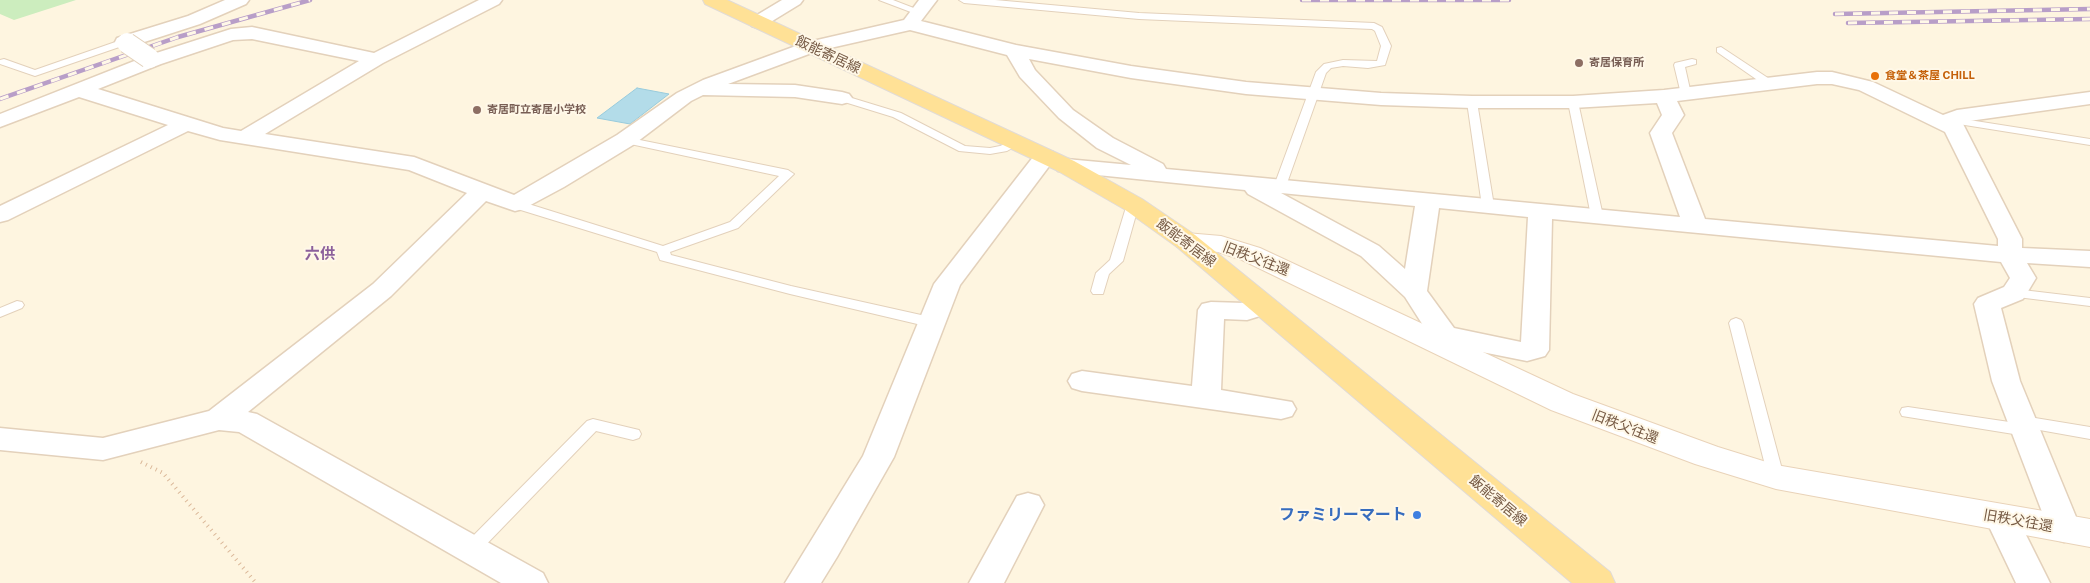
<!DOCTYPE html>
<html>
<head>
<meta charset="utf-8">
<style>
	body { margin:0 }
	canvas { display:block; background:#fef5e0 }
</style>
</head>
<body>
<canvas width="2090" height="583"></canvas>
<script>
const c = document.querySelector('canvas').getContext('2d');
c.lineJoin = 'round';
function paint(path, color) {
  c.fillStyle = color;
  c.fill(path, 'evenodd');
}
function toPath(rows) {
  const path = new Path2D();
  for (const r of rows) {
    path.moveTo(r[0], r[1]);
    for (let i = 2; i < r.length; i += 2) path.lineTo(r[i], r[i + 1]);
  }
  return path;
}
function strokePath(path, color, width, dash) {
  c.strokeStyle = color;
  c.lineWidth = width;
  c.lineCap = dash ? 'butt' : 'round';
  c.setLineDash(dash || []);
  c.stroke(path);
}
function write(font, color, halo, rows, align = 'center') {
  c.font = font + ' "Public Sans","Noto Sans JP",sans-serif';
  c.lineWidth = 4;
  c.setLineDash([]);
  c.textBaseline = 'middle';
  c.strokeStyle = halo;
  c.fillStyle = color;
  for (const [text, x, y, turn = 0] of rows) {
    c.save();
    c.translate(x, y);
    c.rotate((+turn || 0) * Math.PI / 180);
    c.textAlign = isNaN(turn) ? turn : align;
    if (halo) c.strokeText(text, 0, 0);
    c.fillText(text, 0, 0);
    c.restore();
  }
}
const green = toPath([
	[0,0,76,0,14,20,0,14]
]);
const water = toPath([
	[637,88,669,94,630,124,597,118,637,88]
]);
const path = toPath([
	[141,462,163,473,256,583]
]);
const lane = toPath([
	[879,0,893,0,924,12,922,14,916,14,879,0],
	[959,0,995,0,1139,13,1374,23,1382,27,1391,46,1385,65,1368,68,1343,66,1331,68,1326,73,1286,186,1280,190,1274,186,1316,72,1324,64,1343,60,1377,61,1381,46,1375,31,1372,29,1139,19,964,3,959,0],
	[124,39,128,40,128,44,35,76,0,64,0,60,4,59,35,70,124,39],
	[1721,47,1774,82,1775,84,1774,86,1766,86,1717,52,1717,48,1721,47],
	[1692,59,1696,60,1696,64,1685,67,1691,94,1686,97,1681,94,1674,65,1675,63,1692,59],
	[842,95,901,113,965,146,990,148,1000,146,1015,140,1021,143,1007,151,990,154,959,151,893,117,838,100,837,98,842,95],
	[1472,99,1477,102,1494,206,1488,210,1482,206,1467,102,1472,99],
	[1573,99,1578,102,1603,216,1597,220,1591,216,1568,102,1573,99],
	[1950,117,2090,139,2090,145,1946,122,1944,120,1946,118,1950,117],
	[625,137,788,170,794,174,738,228,670,252,671,255,791,286,930,317,935,319,937,322,935,325,930,327,790,294,660,260,657,252,511,207,509,204,511,201,519,201,663,246,730,222,779,176,621,142,619,140,625,137],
	[1133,200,1139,204,1123,261,1109,274,1103,294,1093,294,1091,291,1096,273,1110,260,1127,204,1133,200],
	[2014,289,2090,298,2090,306,2009,296,2007,293,2009,290,2014,289],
	[17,301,22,302,24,305,22,308,0,317,0,308,17,301],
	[1736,318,1741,320,1743,323,1784,477,1782,481,1776,483,1770,481,1768,477,1729,323,1731,320,1736,318],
	[1908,407,2016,423,2017,418,2023,416,2090,427,2090,439,2034,429,2032,434,2026,436,1902,416,1900,412,1902,408,1908,407],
	[593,419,639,430,641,434,639,438,633,440,596,431,477,554,471,556,465,554,462,549,465,544,587,421,593,419]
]);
const street = toPath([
	[225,0,249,0,246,4,200,24,135,45,134,47,127,49,120,47,115,42,117,38,188,16,225,0],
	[479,0,502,0,499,4,383,63,265,134,414,157,514,195,617,135,677,93,703,80,804,43,904,20,919,0,937,0,921,21,1016,45,1131,66,1246,82,1381,93,1472,96,1573,96,1664,90,1817,72,1832,72,1873,82,1943,115,1957,110,2090,92,2090,104,1962,122,2022,239,2022,248,2090,251,2090,267,2027,263,2036,278,2027,293,2023,299,2001,308,2020,381,2081,529,2076,538,2064,542,2052,538,1992,381,1974,304,1978,298,2004,287,2010,278,2001,262,1552,219,1549,350,1545,356,1527,361,1467,349,1464,354,1454,357,1444,354,1433,341,1405,297,1361,256,1248,194,1245,190,1058,171,1055,166,1058,161,1066,159,1131,165,1097,148,1059,118,1020,77,1007,55,910,30,817,51,728,84,795,85,842,92,849,94,852,98,849,102,842,104,795,97,703,95,691,101,633,145,564,187,523,209,515,211,486,201,391,296,248,412,257,414,543,573,548,583,501,583,239,432,219,430,103,460,0,450,0,428,103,438,209,411,373,284,467,193,409,170,220,140,188,131,8,220,0,222,0,206,168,125,79,97,0,127,0,114,147,56,231,29,252,27,374,53,479,0],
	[252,39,359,61,241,131,223,128,98,89,161,64,233,40,252,39],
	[1029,59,1131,78,1246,94,1381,105,1472,108,1573,108,1657,103,1662,115,1650,133,1680,217,1166,169,1163,164,1113,138,1073,110,1035,70,1029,59],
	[1817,84,1832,84,1859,90,1945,132,1998,239,1998,246,1705,219,1672,133,1684,115,1677,101,1817,84],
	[1281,193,1415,206,1405,269,1379,246,1281,193],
	[1439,208,1528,217,1521,342,1454,328,1427,291,1439,208],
	[782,0,803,0,800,4,764,26,758,28,752,26,749,22,752,18,782,0],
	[1045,150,1053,152,1056,157,960,285,894,457,837,557,821,583,785,583,863,456,934,284,1037,152,1045,150],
	[1264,298,1273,300,1277,306,1273,312,1247,320,1224,319,1221,390,1292,402,1296,409,1292,416,1281,419,1082,391,1072,388,1068,381,1072,374,1082,371,1192,386,1198,310,1202,304,1211,302,1245,303,1264,298],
	[1028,493,1039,496,1044,505,1004,583,969,583,1017,496,1028,493],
	[2001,505,2013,509,2050,583,2016,583,1985,518,1989,509,2001,505]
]);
const secondary = toPath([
	[1186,233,1221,236,1260,248,1573,394,1718,447,1776,465,2090,519,2090,547,1776,489,1695,464,1551,410,1242,260,1218,252,1177,247,1173,241,1177,235,1186,233]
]);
const primary = toPath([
	[703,0,727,0,1074,161,1142,199,1195,235,1610,572,1615,583,1572,583,1177,247,1124,209,1058,171,705,4,703,0]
]);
const rail = toPath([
	[1302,0,1509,0],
	[1835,14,2090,9],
	[1848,23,2090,19],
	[0,99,178,37,310,0]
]);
const streetBridge = toPath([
	[127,43,149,58]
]);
const markers = [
	[1579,63,5,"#8d6e63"],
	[1875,76,5,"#e8710a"],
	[477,110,5,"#8d6e63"],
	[1417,515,5,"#3f7fe0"]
];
const farEducationnames = [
	["寄居保育所",1589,63],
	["寄居町立寄居小学校",487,110]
];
const farFoodnames = [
	["食堂＆茶屋 CHILL",1885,76]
];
const streetNames = [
	["飯能寄居線",828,55,25],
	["飯能寄居線",1186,243,37],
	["旧秩父往還",1256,259,21],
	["旧秩父往還",1625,427,21],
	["飯能寄居線",1498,501,40],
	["旧秩父往還",2018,521,10]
];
const neighbourhoodNames = [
	["六供",320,254]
];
const nearShopnames = [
	["ファミリーマート",1407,515]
];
paint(green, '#ccedbe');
paint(water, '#b3dce9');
strokePath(water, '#98cbdc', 1);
strokePath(lane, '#e3d1bb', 2);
strokePath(street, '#e3d1bb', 3);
strokePath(secondary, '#e9d3b9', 2);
strokePath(primary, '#e1dbd6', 2);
strokePath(path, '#dbb899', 4, [1, 4.5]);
paint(lane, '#fff');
paint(street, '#fff');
paint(secondary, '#fff');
paint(primary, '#ffe196');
strokePath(rail, '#b89ec8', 4.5);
strokePath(rail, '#fff8e8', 3, [9]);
strokePath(streetBridge, '#e3d1bb', 22, []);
strokePath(streetBridge, '#fff', 20);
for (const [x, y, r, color] of markers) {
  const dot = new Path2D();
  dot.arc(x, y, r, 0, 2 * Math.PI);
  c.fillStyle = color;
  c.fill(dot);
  strokePath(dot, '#fff8e8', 2);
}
write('bold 11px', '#785e54', '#fff8e8', farEducationnames, 'left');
write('bold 11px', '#c56008', '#fff8e8', farFoodnames, 'left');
write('14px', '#775b45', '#fff8e8', streetNames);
write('bold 15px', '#8c609b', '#fff8e8', neighbourhoodNames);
write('bold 16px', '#366cbe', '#fff8e8', nearShopnames, 'right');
</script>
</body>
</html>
